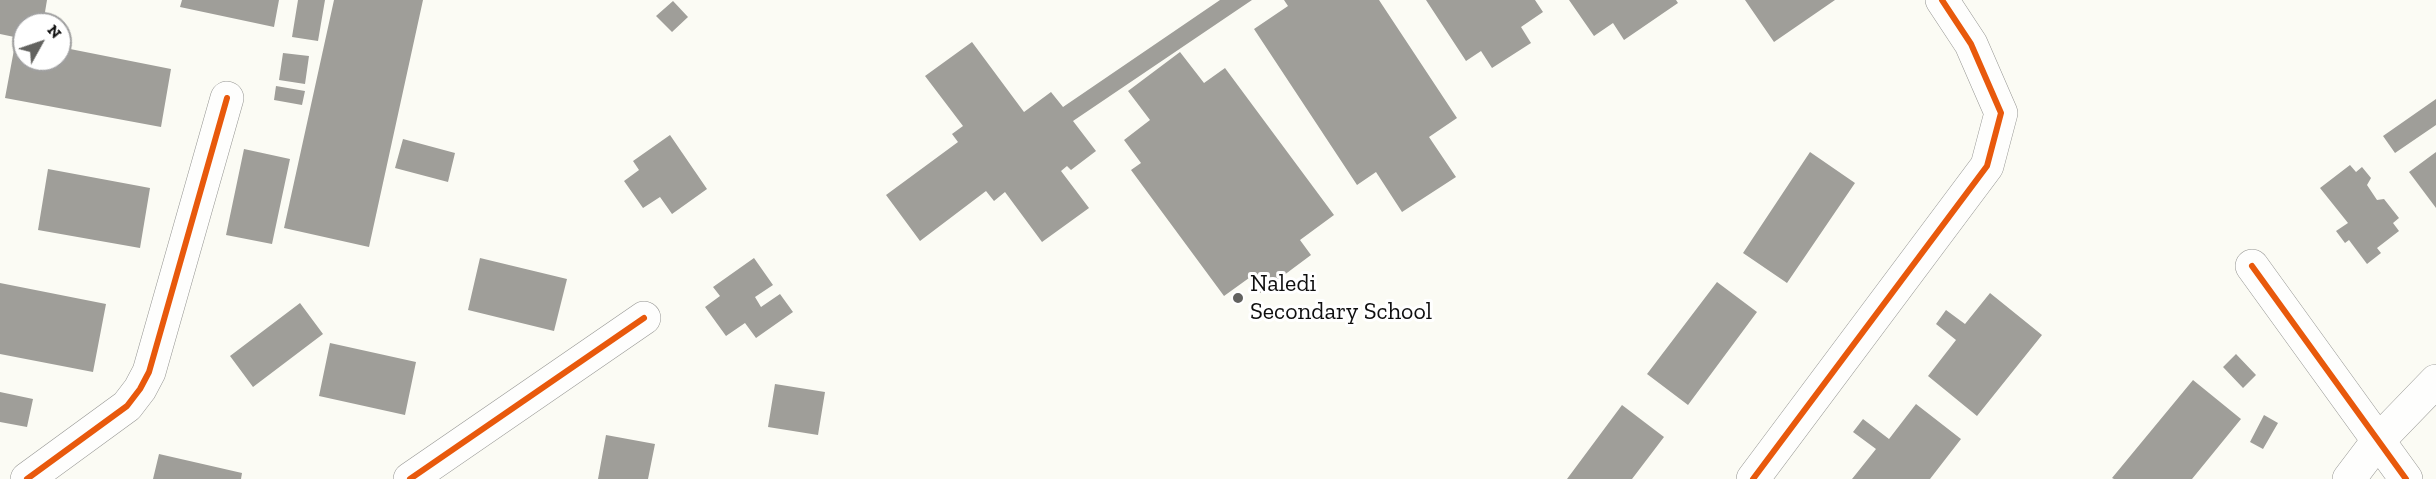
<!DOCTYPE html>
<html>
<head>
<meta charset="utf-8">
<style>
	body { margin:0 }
	#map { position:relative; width:2436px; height:479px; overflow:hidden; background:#fbfbf4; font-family:"Zilla Slab",serif }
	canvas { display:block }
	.north { position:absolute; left:12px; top:12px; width:60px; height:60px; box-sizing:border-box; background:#fff; border:2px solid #9f9f9f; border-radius:50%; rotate:50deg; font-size:16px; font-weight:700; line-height:24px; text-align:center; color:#0f0f0f }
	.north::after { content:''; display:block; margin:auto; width:21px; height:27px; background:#62625f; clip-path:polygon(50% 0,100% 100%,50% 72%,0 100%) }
</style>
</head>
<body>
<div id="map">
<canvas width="2436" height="479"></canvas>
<div class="north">N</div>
</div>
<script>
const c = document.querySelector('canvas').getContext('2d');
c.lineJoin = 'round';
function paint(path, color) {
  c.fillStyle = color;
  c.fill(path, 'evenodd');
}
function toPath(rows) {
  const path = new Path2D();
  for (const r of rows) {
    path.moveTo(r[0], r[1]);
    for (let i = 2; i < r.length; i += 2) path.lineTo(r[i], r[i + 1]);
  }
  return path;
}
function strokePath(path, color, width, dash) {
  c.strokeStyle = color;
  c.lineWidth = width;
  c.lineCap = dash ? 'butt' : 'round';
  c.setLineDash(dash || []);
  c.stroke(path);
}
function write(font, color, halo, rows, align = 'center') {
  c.font = font + ' "Zilla Slab",serif';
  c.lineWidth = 6;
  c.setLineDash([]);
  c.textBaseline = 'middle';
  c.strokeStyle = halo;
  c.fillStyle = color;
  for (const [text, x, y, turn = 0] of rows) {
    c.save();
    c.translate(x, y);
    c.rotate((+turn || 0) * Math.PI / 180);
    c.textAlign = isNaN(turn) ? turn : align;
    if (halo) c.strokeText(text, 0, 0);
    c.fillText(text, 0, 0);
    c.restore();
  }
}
const building = toPath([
	[0,0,47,0,43,24,24,24,24,39,0,34],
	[182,0,279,0,274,27,180,7],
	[298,0,325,0,318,41,292,37],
	[334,0,423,0,369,247,284,228],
	[1220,0,1252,0,1073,121,1096,151,1071,170,1067,166,1061,171,1089,208,1042,242,1005,192,994,201,986,191,920,241,886,195,958,142,952,134,963,126,925,76,972,42,1024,112,1051,92,1063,107],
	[1284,0,1379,0,1457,118,1429,137,1456,177,1402,212,1376,172,1357,185,1254,29,1288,6],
	[1426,0,1535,0,1543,12,1521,27,1531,43,1492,68,1481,51,1466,61],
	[1569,0,1676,0,1678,3,1624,40,1613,23,1594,36],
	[1745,0,1835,0,1774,42],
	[673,1,688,17,672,32,656,16],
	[16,39,24,40,24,60,60,60,60,47,171,69,161,127,5,98],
	[1180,52,1204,83,1225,68,1334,215,1300,240,1311,255,1260,293,1249,278,1224,296,1131,170,1141,163,1124,140,1150,120,1128,91],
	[283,53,309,56,305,84,279,80],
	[276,86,305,91,302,105,274,100],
	[2436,99,2436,125,2395,153,2383,136],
	[670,135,707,189,672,214,660,197,643,208,624,181,639,170,633,161],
	[403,139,455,153,448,182,395,168],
	[244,149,290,159,272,244,226,235],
	[1810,152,1855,183,1787,283,1743,253],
	[2436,152,2436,208,2409,172],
	[2350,165,2356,172,2362,167,2371,178,2367,185,2377,200,2384,199,2399,218,2393,223,2399,231,2377,248,2381,253,2367,264,2349,240,2345,243,2336,231,2348,223,2320,188],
	[48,169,150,188,140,248,38,230],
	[480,258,567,279,554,331,468,310],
	[754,258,773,285,755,297,761,307,780,294,793,312,756,338,745,323,726,336,705,307,720,296,713,287],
	[1717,282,1757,312,1688,405,1647,374],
	[0,283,106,304,93,372,0,354],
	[1990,293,2042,335,1977,416,1928,376,1956,340,1936,324,1946,310,1965,324],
	[300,303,323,334,253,387,230,356],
	[330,343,416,362,405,415,319,396],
	[2236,354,2256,375,2243,388,2223,367],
	[2193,380,2241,419,2192,479,2114,479,2112,478],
	[775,384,825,392,818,435,768,427],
	[0,392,33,399,27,427,0,422],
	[1916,404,1961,439,1930,479,1852,479,1876,449,1853,432,1863,419,1889,439],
	[1622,405,1664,437,1632,479,1567,479],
	[2264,415,2278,423,2263,449,2250,442],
	[606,435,655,444,648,479,598,479],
	[159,454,242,473,241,479,153,479]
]);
const minor = toPath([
	[2252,266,2406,479],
	[27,479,127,406,140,389,149,372,227,98],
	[410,479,644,318],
	[1753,479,1987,166,2001,113,1971,44,1942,0],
	[2349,479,2377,442,2436,381]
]);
const cycleway = toPath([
	[2252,266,2406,479],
	[27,479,127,406,140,389,149,372,227,98],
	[410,479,644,318],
	[1753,479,1987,166,2001,113,1971,44,1942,0]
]);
const markers = [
	[1238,298,6,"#62625f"]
];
const poiNames = [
	["Naledi",1250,284],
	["Secondary School",1250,312]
];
paint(building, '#9f9e99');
strokePath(minor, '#959592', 34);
strokePath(minor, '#fefefd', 33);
strokePath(cycleway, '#e8590c', 6);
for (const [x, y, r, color] of markers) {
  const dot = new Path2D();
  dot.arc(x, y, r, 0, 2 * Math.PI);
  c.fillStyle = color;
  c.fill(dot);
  strokePath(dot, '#fff', 2);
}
write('24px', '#0f0f0f', '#fff', poiNames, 'left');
</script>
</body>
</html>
